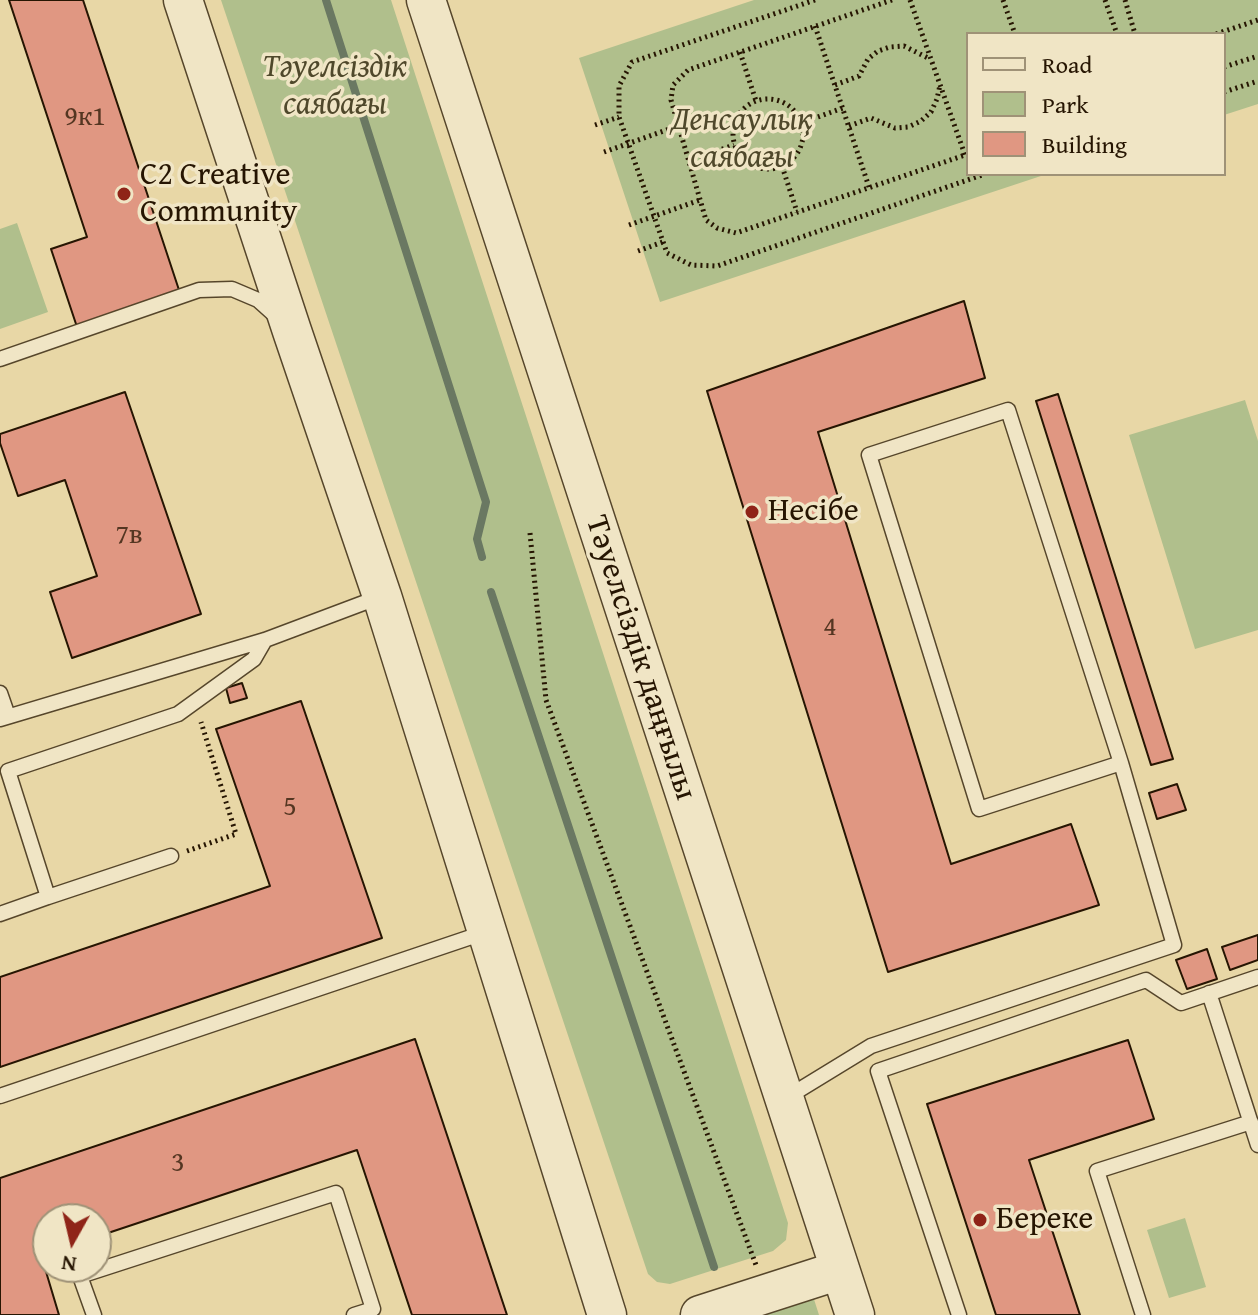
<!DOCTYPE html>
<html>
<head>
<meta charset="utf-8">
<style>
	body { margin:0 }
	#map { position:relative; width:1258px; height:1315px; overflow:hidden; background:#e8d7a6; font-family:"Gentium Book Plus",serif }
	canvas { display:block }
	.legend { position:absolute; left:966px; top:32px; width:260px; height:144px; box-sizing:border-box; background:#f0e5c5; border:2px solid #9f9277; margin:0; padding:10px 14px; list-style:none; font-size:24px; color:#261502 }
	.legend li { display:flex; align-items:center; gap:16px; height:40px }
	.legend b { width:40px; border:2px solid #9f9277 }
	.north { position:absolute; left:32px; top:1203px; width:80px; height:80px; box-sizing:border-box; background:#f0e5c5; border:2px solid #9f9277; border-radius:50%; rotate:188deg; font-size:22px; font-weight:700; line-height:32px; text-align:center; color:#261502 }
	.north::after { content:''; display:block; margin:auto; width:28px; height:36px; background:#8f2418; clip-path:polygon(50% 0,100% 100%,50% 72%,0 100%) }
</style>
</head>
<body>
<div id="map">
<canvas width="1258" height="1315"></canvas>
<ul class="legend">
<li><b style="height:10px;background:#f0e5c5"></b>Road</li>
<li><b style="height:22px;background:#b0bf8c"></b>Park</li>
<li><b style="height:22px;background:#e09782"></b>Building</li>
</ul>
<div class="north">N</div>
</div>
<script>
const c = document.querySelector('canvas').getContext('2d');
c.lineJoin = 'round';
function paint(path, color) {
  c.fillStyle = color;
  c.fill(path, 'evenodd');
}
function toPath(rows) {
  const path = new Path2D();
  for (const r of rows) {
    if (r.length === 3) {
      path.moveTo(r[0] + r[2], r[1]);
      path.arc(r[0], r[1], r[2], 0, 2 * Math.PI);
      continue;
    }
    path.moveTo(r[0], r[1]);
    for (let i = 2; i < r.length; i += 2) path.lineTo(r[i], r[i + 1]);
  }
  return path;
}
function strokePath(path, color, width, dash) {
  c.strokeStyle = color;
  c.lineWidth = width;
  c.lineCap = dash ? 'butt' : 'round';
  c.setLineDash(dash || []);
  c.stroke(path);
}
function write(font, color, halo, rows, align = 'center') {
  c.font = font + ' "Gentium Book Plus",serif';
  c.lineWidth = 7;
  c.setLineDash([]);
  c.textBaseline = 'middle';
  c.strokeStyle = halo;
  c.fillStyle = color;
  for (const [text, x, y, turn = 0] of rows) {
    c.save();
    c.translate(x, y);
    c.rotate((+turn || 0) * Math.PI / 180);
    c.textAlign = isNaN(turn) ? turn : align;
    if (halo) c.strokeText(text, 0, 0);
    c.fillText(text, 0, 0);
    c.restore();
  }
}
const green = toPath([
	[221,0,391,0,788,1223,786,1240,773,1251,670,1284,657,1282,648,1274],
	[754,0,1258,0,1258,104,1224,115,1224,34,968,34,968,174,1047,174,660,302,579,58],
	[17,223,48,312,0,329,0,229],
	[1245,400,1258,441,1258,630,1195,649,1129,435],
	[1185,1218,1206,1287,1169,1298,1147,1230],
	[812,1293,819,1315,742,1315]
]);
const stream = toPath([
	[326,0,486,502,477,539,482,557],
	[491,592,714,1267]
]);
const building = toPath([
	[9,0,83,0,180,293,77,327,51,249,87,237,9,0],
	[964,301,985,378,818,432,951,864,1071,824,1099,905,888,972,707,391,964,301],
	[125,392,201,614,72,658,50,592,97,576,65,480,18,496,0,443,0,434,125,392],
	[1058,394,1173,759,1151,765,1036,401,1058,394],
	[242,683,247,698,230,703,226,688,242,683],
	[301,701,382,938,0,1067,0,977,270,886,216,729,301,701],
	[1177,784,1186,810,1157,819,1149,793,1177,784],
	[1258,935,1258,960,1230,970,1222,947,1258,935],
	[1207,949,1217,979,1187,989,1176,960,1207,949],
	[415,1039,507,1315,412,1315,357,1150,96,1237,96,1219,48,1219,48,1253,41,1255,59,1315,0,1315,0,1178,415,1039],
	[1128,1040,1154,1119,1029,1160,1080,1315,996,1315,927,1104,1128,1040]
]);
const path = toPath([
	[815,0,632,62,619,86,619,117,667,253,691,265,717,266,985,174],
	[892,0,688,70,673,85,671,100,706,220,717,228,736,233,968,154],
	[910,0,965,155],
	[1003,0,1015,34],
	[1105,0,1117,34],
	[1125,0,1135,34],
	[815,26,869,187],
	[1216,34,1258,20],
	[740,52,756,101],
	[1224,67,1258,56],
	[835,85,859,76,868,59,878,51,890,47,904,46,930,59],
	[1224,92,1258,81],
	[768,134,35],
	[801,123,843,108],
	[595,125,619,117],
	[849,126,871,118,895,128,908,127,921,121,931,112,937,99,940,85],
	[604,152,678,126],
	[688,161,734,145],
	[782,166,797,212],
	[629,225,700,200],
	[638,251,663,242],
	[530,533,546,700,756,1265],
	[187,851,236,834,201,722]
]);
const service = toPath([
	[0,359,199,290,232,289,258,300,277,317],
	[0,693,8,716],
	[0,719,265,640,382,596],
	[48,897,171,856],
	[0,914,48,897,8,771,178,714,254,659,265,640],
	[1209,993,1258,1145],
	[0,1096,486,932],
	[786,1098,871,1046,1174,945,1121,763,1008,410,869,455,979,809,1121,763],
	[94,1315,80,1276,336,1193,373,1309,354,1315],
	[959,1315,878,1071,1146,980,1181,1003,1258,977],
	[1143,1315,1097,1171,1251,1122]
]);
const tertiary = toPath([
	[183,0,292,331,382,596,607,1315],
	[426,0,855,1315],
	[700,1315,840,1270]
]);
const markers = [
	[124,194,8,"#8f2418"],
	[752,512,8,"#8f2418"],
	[980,1220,8,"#8f2418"]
];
const numberNames = [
	["9к1",85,118],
	["7в",129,536],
	["4",830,628],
	["5",290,808],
	["3",178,1164]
];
const parkNames = [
	["Тәуелсіздік",335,68],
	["саябағы",335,105],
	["Денсаулық",742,121],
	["саябағы",742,158]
];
const poiNames = [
	["C2 Creative",140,176],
	["Community",140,213],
	["Несiбе",768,512],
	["Береке",996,1220]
];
const streetNames = [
	["Тәуелсіздік даңғылы",640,658,72]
];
paint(green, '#b0bf8c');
strokePath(stream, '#6a7862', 8);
paint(building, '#e09782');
strokePath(building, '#261502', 2);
strokePath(service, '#56462b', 17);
strokePath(tertiary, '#56462b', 41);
strokePath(path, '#261502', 5, [2, 4]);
strokePath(service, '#f0e5c5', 14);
strokePath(tertiary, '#f0e5c5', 38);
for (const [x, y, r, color] of markers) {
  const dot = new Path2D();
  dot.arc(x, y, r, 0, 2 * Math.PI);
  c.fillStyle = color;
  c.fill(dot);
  strokePath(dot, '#f0e5c5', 3);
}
write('28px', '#543622', null, numberNames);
write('italic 32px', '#4f482b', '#f0e5c5', parkNames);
write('32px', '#261502', '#f0e5c5', poiNames, 'left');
write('32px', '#261502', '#f0e5c5', streetNames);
</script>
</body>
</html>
